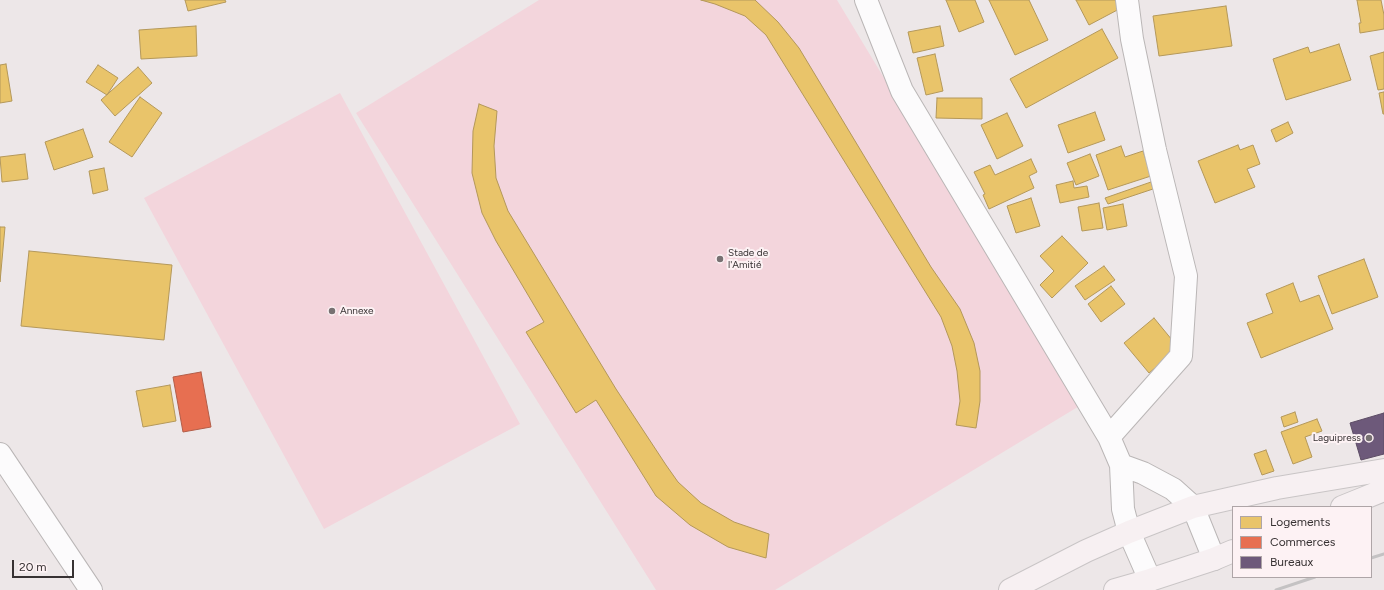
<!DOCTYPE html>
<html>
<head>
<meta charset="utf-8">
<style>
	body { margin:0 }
	#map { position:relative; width:1384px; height:590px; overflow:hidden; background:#ede7e8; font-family:Figtree,sans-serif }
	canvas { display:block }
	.legend { position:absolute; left:1232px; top:506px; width:140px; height:72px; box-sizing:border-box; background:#fdf2f4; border:1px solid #aea5a7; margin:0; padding:5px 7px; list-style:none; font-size:12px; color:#373233 }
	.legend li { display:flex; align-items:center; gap:8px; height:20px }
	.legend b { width:20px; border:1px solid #aea5a7 }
	.scale { position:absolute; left:12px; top:560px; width:62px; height:18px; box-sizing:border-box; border:2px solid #373233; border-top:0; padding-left:5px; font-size:12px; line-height:14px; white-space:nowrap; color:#373233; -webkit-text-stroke:3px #fdf2f4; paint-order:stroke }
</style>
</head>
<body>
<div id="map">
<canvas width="1384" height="590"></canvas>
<ul class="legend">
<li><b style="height:11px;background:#e9c46a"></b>Logements</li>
<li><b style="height:11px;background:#e76f51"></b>Commerces</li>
<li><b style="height:11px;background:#6d597a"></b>Bureaux</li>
</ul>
<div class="scale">20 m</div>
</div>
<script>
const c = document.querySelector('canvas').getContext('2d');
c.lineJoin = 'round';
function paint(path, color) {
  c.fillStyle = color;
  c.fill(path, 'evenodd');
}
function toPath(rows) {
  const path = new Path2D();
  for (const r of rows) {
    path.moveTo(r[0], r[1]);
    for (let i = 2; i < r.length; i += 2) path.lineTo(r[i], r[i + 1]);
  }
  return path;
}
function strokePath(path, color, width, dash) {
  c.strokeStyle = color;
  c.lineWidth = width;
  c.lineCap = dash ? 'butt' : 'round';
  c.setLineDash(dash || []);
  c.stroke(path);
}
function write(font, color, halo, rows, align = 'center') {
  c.font = font + ' Figtree,sans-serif';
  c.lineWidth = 4;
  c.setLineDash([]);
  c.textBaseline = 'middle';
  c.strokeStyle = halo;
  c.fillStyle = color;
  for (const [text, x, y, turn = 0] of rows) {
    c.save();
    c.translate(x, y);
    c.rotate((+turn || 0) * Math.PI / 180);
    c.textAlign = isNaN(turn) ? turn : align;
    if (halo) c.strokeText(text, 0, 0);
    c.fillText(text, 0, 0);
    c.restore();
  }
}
const green = toPath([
	[539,0,837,0,1081,405,775,590,656,590,356,113],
	[340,93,520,424,324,529,144,198]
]);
const homes = toPath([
	[185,0,225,0,226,2,188,11,185,0],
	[701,0,755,0,778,22,799,48,931,267,960,309,974,343,980,371,980,401,976,428,956,425,960,401,957,371,952,346,941,317,766,35,745,16,715,4,701,0],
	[946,0,975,0,984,22,959,32,946,0],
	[989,0,1029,0,1048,40,1015,55,989,0],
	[1076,0,1119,0,1123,7,1089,25,1076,0],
	[1357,0,1381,0,1384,15,1384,29,1360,33,1359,23,1361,23,1357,0],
	[1226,6,1232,46,1159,56,1153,16,1226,6],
	[196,26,197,56,141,59,139,30,196,26],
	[940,26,944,46,913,53,908,32,940,26],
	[1102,29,1118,58,1026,108,1010,79,1102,29],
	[1339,44,1351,80,1286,100,1273,59,1308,47,1310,53,1339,44],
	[1384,52,1384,89,1378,90,1370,56,1384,52],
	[935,54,943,91,926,95,917,58,935,54],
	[6,64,12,101,0,103,0,65,6,64],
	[98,65,118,78,107,95,86,82,98,65],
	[138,67,152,83,115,116,101,100,138,67],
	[1384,92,1384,114,1383,114,1379,93,1384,92],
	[140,97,162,113,132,157,109,142,140,97],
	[937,98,982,98,982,119,936,118,937,98],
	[479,104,497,111,494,146,496,178,508,211,616,389,666,465,678,482,701,503,734,522,769,534,766,558,728,547,690,525,656,496,596,400,576,413,526,332,544,322,496,241,482,213,472,173,473,131,479,104],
	[1095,112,1105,140,1068,153,1058,125,1095,112],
	[1007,113,1023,146,997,159,981,125,1007,113],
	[1288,122,1293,133,1276,142,1271,130,1288,122],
	[83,129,93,157,54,170,45,142,83,129],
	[1238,145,1240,150,1253,145,1260,164,1247,169,1255,187,1215,203,1198,161,1238,145],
	[1121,146,1125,157,1143,151,1151,176,1108,190,1096,155,1121,146],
	[25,154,28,179,2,182,0,157,25,154],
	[1090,154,1099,176,1076,185,1067,163,1090,154],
	[1031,159,1037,172,1029,176,1034,188,989,209,983,195,985,194,974,172,990,165,995,175,1031,159],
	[104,168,108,190,93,194,89,171,104,168],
	[1073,181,1074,188,1087,186,1089,197,1060,203,1056,185,1073,181],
	[1151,182,1153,189,1108,204,1105,198,1151,182],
	[1031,198,1040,226,1016,233,1007,206,1031,198],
	[1099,203,1103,228,1082,231,1078,207,1099,203],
	[1123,204,1127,226,1107,230,1103,208,1123,204],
	[0,227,5,227,0,282,0,227],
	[1062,236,1088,263,1052,298,1040,285,1054,271,1040,256,1062,236],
	[29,251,172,265,164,340,21,326,29,251],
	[1364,259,1378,297,1332,314,1318,276,1364,259],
	[1104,266,1115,280,1085,300,1075,286,1104,266],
	[1293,283,1300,302,1319,295,1333,329,1261,358,1247,323,1273,313,1266,294,1293,283],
	[1111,286,1125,304,1101,322,1088,304,1111,286],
	[1154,318,1177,346,1169,353,1171,355,1149,373,1124,343,1154,318],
	[170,385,176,421,143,427,136,391,170,385],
	[1295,412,1298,422,1284,427,1281,417,1295,412],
	[1317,419,1322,431,1305,437,1312,457,1293,464,1281,432,1317,419],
	[1266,450,1274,471,1262,475,1254,454,1266,450]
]);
const shops = toPath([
	[201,372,211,427,183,432,173,377,201,372]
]);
const offices = toPath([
	[1384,413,1384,454,1361,460,1350,423,1384,413]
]);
const minor = toPath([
	[866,0,902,91,1109,437,1121,465,1123,509,1129,532,1150,580],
	[1109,437,1181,356,1186,276,1155,150,1132,39,1127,0],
	[0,454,91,590],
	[1121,465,1143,473,1173,489,1193,507,1214,559]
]);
const primary = toPath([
	[1342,507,1384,490],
	[1010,590,1086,551,1129,532,1193,507,1277,488,1384,470],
	[1115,590,1150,580,1214,559,1233,551]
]);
const rail = toPath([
	[1371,558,1384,554],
	[1276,590,1315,577]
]);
const markers = [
	[720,259,4,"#777172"],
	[332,311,4,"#777172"],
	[1369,438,4,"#777172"]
];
const poiNames = [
	["Stade de",728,253],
	["l'Amitié",728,265],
	["Annexe",340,311],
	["Laguipress",1361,438,"right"]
];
paint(green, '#f3d5dc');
paint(homes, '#e9c46a');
strokePath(homes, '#b4985a', 1);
paint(shops, '#e76f51');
strokePath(shops, '#b25d48', 1);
paint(offices, '#6d597a');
strokePath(offices, '#5d4d65', 1);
strokePath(minor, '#bab6b6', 24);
strokePath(primary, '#c9c5c6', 24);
strokePath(minor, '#fcfbfc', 22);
strokePath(primary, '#f7f0f2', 22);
strokePath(rail, '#c4c2c3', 3);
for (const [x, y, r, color] of markers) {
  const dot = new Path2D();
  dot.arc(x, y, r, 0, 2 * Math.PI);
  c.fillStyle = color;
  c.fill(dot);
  strokePath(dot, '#fdf2f4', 1.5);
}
write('10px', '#373233', '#fdf2f4', poiNames, 'left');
</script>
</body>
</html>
